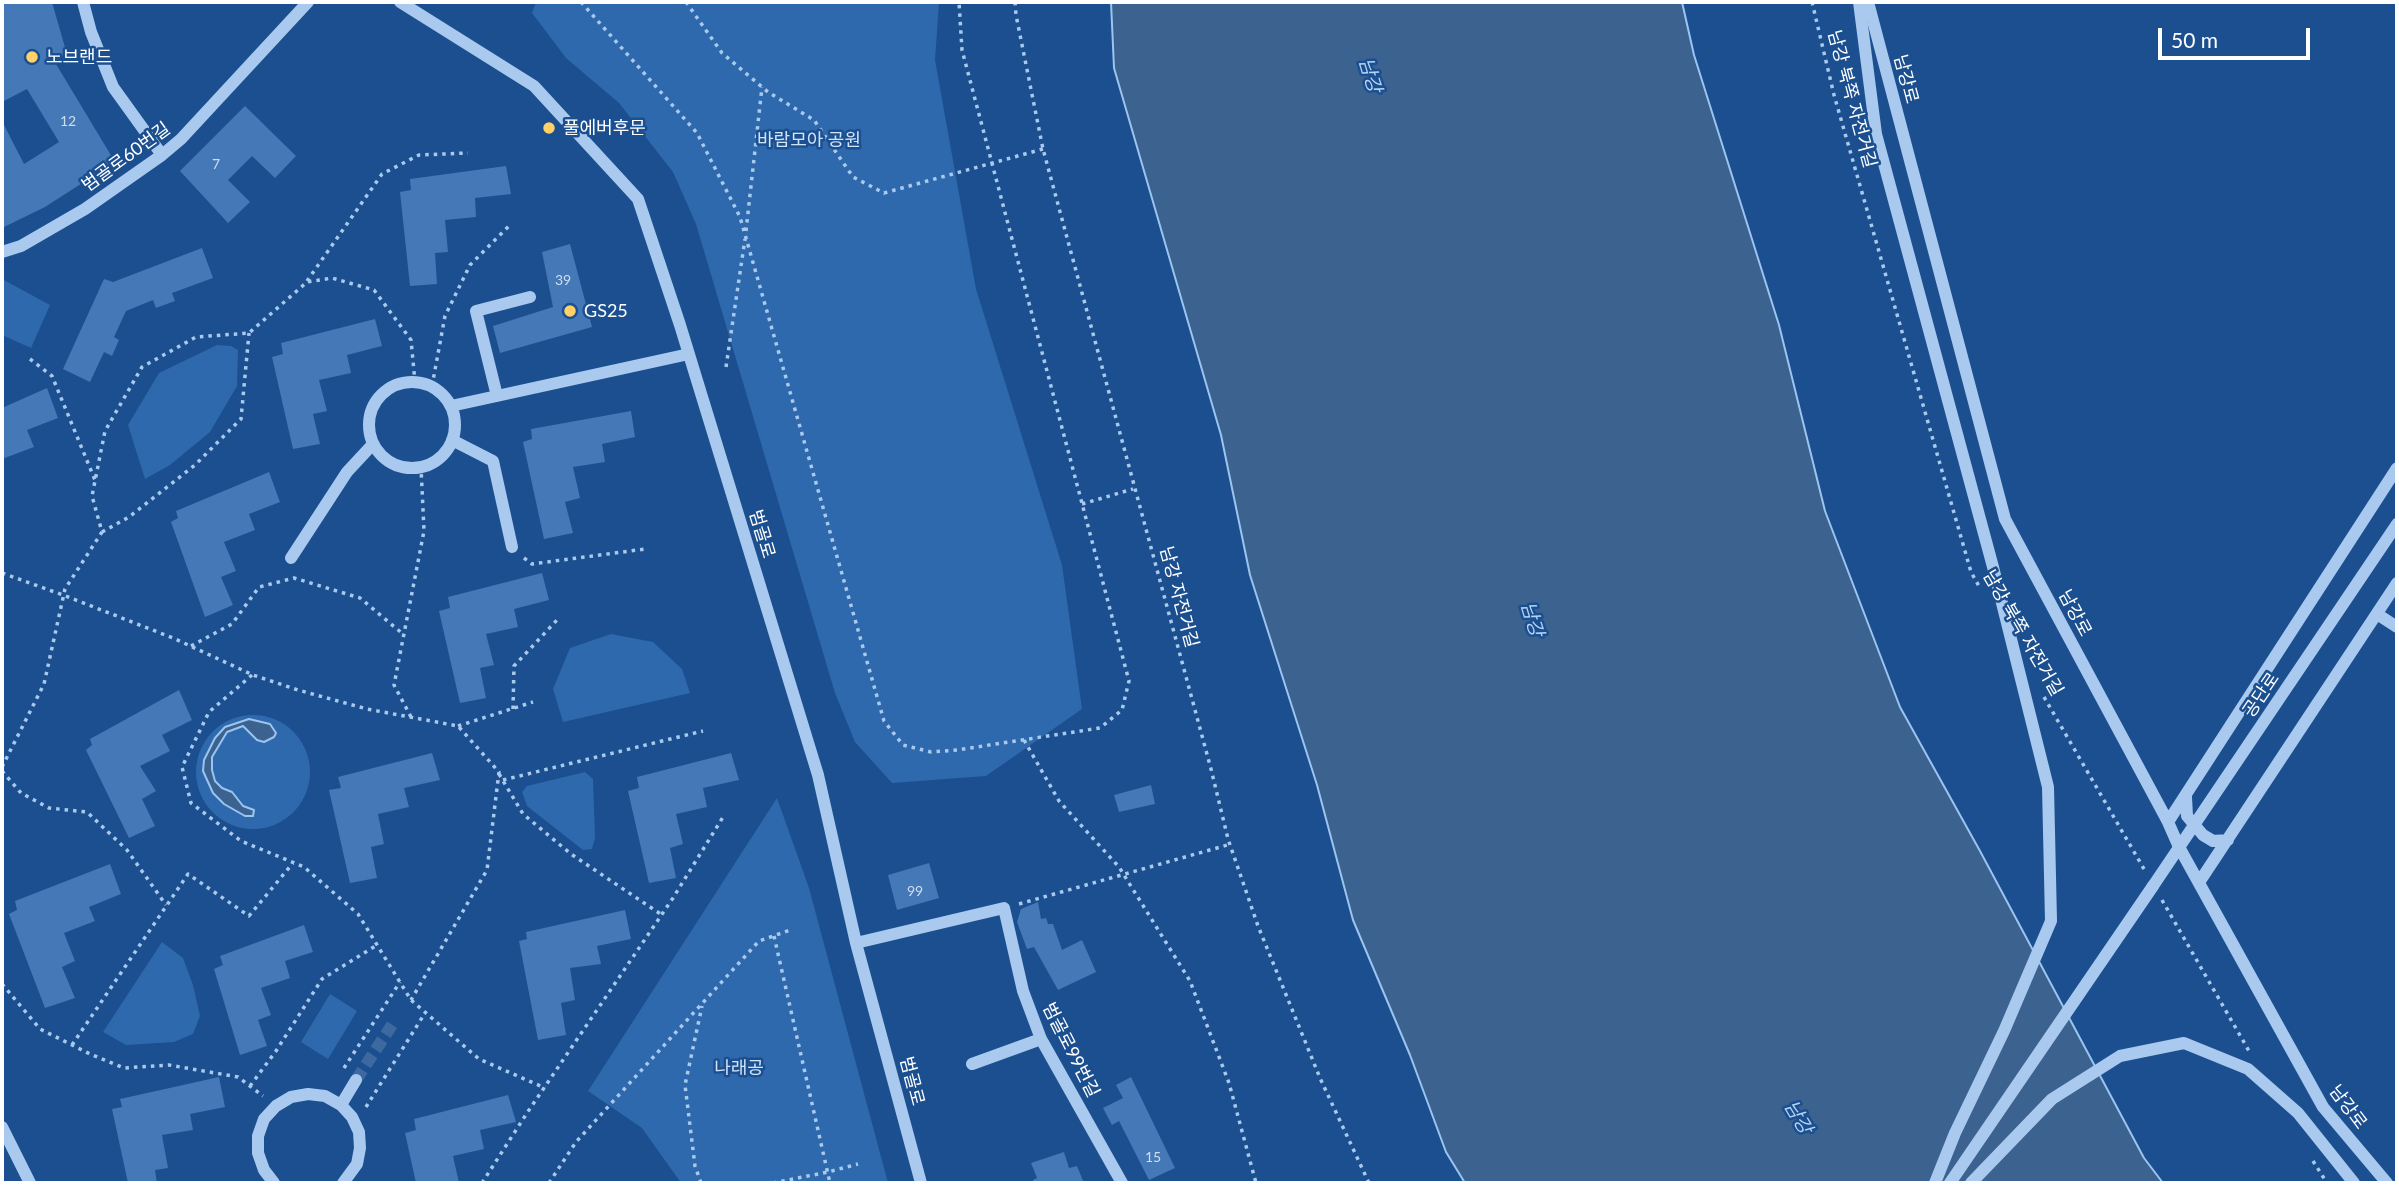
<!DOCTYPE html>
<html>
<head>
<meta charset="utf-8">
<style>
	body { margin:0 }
	#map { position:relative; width:2399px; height:1185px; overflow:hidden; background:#1b4f8f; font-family:Lato,sans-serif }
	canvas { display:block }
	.frame { position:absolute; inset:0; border:4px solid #fff; pointer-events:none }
	.scale { position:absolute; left:2158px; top:28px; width:152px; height:32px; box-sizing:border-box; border:4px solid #fff; border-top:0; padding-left:9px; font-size:21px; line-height:24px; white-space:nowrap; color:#fff; -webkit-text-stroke:5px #1b4f8f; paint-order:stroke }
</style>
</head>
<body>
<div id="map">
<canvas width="2399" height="1185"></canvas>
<div class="frame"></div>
<div class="scale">50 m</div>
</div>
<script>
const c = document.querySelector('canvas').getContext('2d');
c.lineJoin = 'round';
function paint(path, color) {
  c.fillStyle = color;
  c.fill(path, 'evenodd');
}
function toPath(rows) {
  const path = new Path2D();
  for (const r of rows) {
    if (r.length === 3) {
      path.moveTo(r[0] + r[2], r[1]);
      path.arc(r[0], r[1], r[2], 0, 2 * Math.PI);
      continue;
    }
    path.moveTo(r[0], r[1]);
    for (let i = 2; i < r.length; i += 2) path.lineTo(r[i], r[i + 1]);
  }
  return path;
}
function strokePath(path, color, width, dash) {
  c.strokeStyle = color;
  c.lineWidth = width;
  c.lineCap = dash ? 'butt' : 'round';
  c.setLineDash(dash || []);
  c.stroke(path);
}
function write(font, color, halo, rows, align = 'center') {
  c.font = font + ' Lato,"Noto Sans KR",sans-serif';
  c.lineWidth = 5;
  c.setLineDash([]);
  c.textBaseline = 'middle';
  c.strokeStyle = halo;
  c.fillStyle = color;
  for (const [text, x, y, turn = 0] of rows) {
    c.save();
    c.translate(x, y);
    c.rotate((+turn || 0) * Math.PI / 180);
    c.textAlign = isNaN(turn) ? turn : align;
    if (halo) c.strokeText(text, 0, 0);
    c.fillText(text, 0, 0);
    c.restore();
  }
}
const green = toPath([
	[536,2,939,2,935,60,976,289,1062,565,1082,709,986,776,892,783,855,742,835,693,696,224,673,172,619,103,566,58,532,13],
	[2,279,50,305,31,348,2,335],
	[217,345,231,346,238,350,237,386,210,432,170,465,145,479,128,425,159,373],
	[611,634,653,642,682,669,690,693,563,722,553,689,570,648],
	[253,772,57],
	[585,772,593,779,595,838,592,849,583,850,527,806,522,792,527,786],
	[777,798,809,888,888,1183,681,1183,642,1128,588,1091],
	[162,942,183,958,193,985,200,1016,193,1034,174,1042,126,1045,103,1032],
	[330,994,357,1011,328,1059,301,1042]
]);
const water = toPath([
	[1111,2,1682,2,1694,55,1779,325,1825,511,1900,707,1980,851,2144,1158,2163,1183,1465,1183,1446,1152,1410,1055,1353,920,1317,785,1250,575,1221,435,1114,68,1111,2],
	[249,719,270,724,276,733,274,737,264,742,257,740,243,726,227,732,212,757,212,770,215,781,222,788,232,792,243,806,254,810,253,816,245,816,224,804,213,793,203,771,204,760,215,738,225,727,249,719]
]);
const building = toPath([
	[2,2,52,2,66,51,56,64,115,162,45,207,2,228,2,121,24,164,59,142,27,89,2,102],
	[245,106,296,156,275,178,252,156,228,180,250,202,228,223,180,171],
	[506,166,511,194,475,198,476,217,445,220,448,252,435,253,437,284,410,286,400,192,411,190,410,179],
	[570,244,592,327,500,353,493,326,553,307,542,252],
	[202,248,213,278,172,293,175,301,156,308,153,300,126,311,114,337,119,340,112,356,104,352,90,382,63,369,104,279,113,282],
	[375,319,382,346,347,355,351,373,319,380,327,411,313,414,320,444,293,449,272,357,283,354,281,343],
	[47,388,58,418,27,430,34,447,2,459,2,408],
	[631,411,635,437,602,444,605,462,573,467,580,498,565,502,573,533,544,539,523,442,532,439,531,429],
	[269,472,280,502,249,514,255,530,224,542,236,571,221,577,233,605,205,617,171,522,178,518,176,511],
	[542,573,549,600,514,609,518,627,486,634,494,665,480,668,486,698,460,703,439,611,450,608,448,597],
	[179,690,192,720,162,735,170,751,140,766,156,791,142,799,155,826,129,838,86,750,92,745,90,739],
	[432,753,440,780,404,788,409,807,378,814,384,844,371,847,377,878,350,883,329,790,341,788,338,777],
	[731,753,739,780,703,788,707,807,676,814,683,844,670,848,676,878,649,883,628,791,639,788,637,777],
	[1151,785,1155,804,1119,812,1114,795],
	[929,863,939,898,897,910,888,875],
	[110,864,121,894,89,907,95,921,64,933,75,961,62,967,75,998,45,1008,9,914,17,910,15,901],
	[1038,902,1041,919,1046,918,1048,924,1053,924,1062,950,1082,940,1096,972,1058,990,1034,947,1027,949,1017,922,1021,909],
	[625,910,631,939,597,946,601,964,570,968,575,1000,561,1003,566,1035,538,1040,519,941,527,939,526,932],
	[304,925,313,952,285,961,290,978,261,988,271,1015,258,1020,267,1046,240,1055,214,969,223,965,220,956],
	[219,1077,225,1107,190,1114,193,1130,162,1135,168,1168,155,1170,157,1183,128,1183,112,1109,122,1107,120,1099],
	[1131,1077,1175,1168,1149,1180,1119,1121,1112,1125,1103,1108,1123,1098,1116,1085],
	[508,1095,516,1122,480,1130,484,1149,453,1156,459,1183,416,1183,405,1133,416,1130,414,1119],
	[1064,1152,1069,1168,1077,1166,1084,1183,1033,1183,1033,1180,1037,1178,1031,1163]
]);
const minorTunnel = toPath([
	[356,1080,394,1022]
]);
const path = toPath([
	[581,2,697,133,740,217,884,721,903,745,931,752,957,750,1100,728,1122,710,1129,681,962,50,959,2],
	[686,2,722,53,768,92,814,120,853,177,884,193,1043,149],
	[890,2,891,2],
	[1015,2,1016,15,1043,149,1211,769,1228,839,1258,926,1320,1078,1369,1183],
	[1812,2,1834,95,1971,572,1980,588],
	[746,231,762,87],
	[307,281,382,174,419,155,468,153],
	[30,359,52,376,95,480],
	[726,367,745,239],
	[432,386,445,316,470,265,511,224],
	[1082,504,1133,489],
	[102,532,129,517,195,465,241,419,249,333],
	[524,558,532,564,645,549],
	[2,573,63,595,173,638,253,675,298,690,367,709,458,726,499,772,487,870,411,1000],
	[191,646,232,624,259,587,294,578,360,598,403,634],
	[252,675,209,712,182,767,191,803,241,841,304,867,358,914,411,1000,479,1059,545,1088],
	[2044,697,2144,869],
	[513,709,514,666,557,620],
	[411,717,394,685,424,531,421,467],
	[458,726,533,702],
	[1024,740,1059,801,1119,867,1190,981,1229,1083,1256,1183],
	[2,767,44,684,65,589,102,532,92,496,105,431,142,367,196,337,249,333,307,282,332,278,374,290,411,340,415,382],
	[2,771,21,793,49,808,87,812,127,850,166,905],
	[499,774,523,814,571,854,662,915],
	[503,780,703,731],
	[2162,900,2249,1051],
	[1019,904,1231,844],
	[774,936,830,1183],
	[2,984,40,1029,90,1054,124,1068,169,1065,238,1077,263,1096],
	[72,1045,188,874,249,916,293,863],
	[344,1068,400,982],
	[250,1086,276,1051,322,979,377,945],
	[366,1107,425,1013],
	[2313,1161,2327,1183],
	[482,1183,527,1113,673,898,723,817],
	[549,1183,576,1142,759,941,793,929],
	[701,1183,695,1166,685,1085,702,1006],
	[773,1183,828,1172,858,1164]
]);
const minor = toPath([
	[83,2,91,32,113,87,162,155],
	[400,2,534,86,638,199,680,325,818,775,856,943,921,1183],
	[1868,2,2005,519,2168,822,2179,847,2323,1107,2387,1183],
	[2,252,21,246,85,209,162,155,181,139,308,2],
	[412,425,43],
	[497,396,476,311,530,297],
	[451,406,689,354],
	[452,440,493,461,512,547],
	[291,558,347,472,373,444],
	[2377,614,2397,627],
	[2186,797,2187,816,2203,835,2213,841,2228,840],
	[2168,822,2397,468],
	[2200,881,2397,583],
	[856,943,1004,908,1023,991,1041,1039,1122,1183],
	[972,1064,1041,1039],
	[341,1105,356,1080],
	[2,1127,30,1183],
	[274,1183,264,1170,258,1153,258,1136,264,1119,276,1106,291,1097,308,1094,325,1096,341,1105,352,1117,359,1132,360,1148,357,1164,343,1183],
	[1950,1183,2153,886]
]);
const minorBridge = toPath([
	[1859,2,1876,134,1993,567,2048,787,2051,921,2004,1031,1955,1133,1935,1183],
	[2153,886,2397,524],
	[1971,1183,2052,1099,2120,1056,2184,1043,2248,1069,2298,1113,2354,1183]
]);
const markers = [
	[32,57,7,"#ffd166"],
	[549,128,7,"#ffd166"],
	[570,311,7,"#ffd166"]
];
const numberNames = [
	["12",68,121],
	["7",216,164],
	["39",563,280],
	["99",915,891],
	["15",1153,1157]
];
const poiNames = [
	["노브랜드",46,57],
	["풀에버후문",563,128],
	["GS25",584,311]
];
const streetNames = [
	["남강로",1906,79,75],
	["남강 북쪽 자전거길",1852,99,75],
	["범골로60번길",126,157,-36],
	["범골로",762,534,73],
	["남강 자전거길",1179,597,75],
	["남강로",2075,613,62],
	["남강 북쪽 자전거길",2023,633,60],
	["공단로",2261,695,-56],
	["범골로99번길",1071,1050,63],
	["범골로",912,1081,75],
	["남강로",2348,1107,53]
];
const parkNames = [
	["바람모아 공원",809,140],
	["나래공",739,1068]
];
const waterNames = [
	["남강",1370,75,73],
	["남강",1532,619,73],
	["남강",1798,1117,59]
];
paint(green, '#2e69ad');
paint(water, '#3c6290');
strokePath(water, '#9cc4f0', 2);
paint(building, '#4478b7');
strokePath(minorTunnel, '#3d69a0', 12, [12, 6]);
strokePath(path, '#a9c9ee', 3.5, [3.5, 5]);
strokePath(minor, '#a9c9ee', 12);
strokePath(minorBridge, '#a9c9ee', 12);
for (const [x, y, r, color] of markers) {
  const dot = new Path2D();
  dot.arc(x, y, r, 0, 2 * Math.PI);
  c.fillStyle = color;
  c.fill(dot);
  strokePath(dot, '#1b4f8f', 2.5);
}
write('14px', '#d0dded', null, numberNames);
write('18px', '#fff', '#1b4f8f', poiNames, 'left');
write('18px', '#fff', '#1b4f8f', streetNames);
write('18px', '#cfe3fa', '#1b4f8f', parkNames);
write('italic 19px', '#b5d3f5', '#1b4f8f', waterNames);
</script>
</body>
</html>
